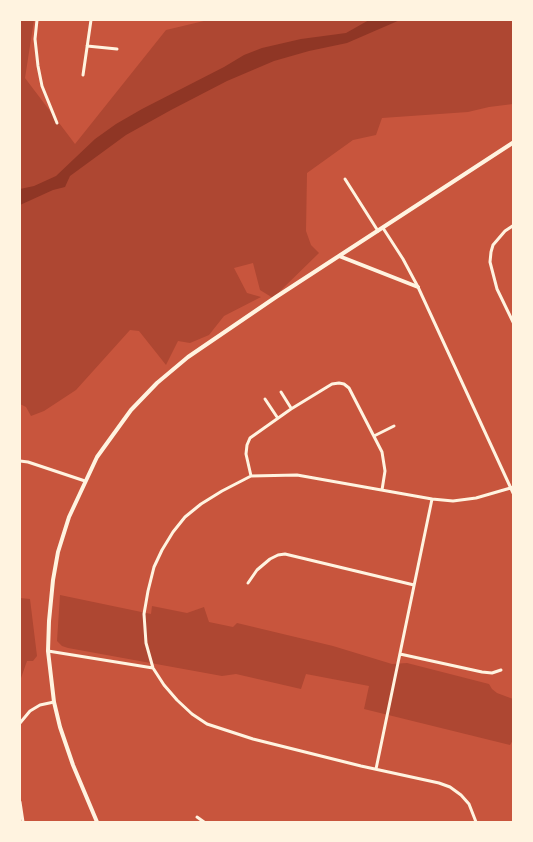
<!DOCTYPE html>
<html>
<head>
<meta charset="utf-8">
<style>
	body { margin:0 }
	#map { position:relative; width:533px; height:842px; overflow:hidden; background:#c8553d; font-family:"Nunito Sans",sans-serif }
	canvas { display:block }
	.frame { position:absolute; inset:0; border:21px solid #fff3e0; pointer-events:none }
</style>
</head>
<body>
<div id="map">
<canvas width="533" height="842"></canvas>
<div class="frame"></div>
</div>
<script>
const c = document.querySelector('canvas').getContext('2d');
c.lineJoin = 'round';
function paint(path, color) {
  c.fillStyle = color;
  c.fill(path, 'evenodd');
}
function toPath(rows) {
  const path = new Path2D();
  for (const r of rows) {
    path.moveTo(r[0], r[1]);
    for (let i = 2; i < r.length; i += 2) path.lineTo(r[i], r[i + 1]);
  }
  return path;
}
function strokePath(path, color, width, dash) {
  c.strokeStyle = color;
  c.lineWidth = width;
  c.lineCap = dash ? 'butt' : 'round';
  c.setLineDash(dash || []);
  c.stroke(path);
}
const green = toPath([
	[20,20,34,20,25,78,75,144,166,30,208,20,513,20,513,104,489,107,468,112,382,118,376,135,353,140,307,173,306,231,311,245,319,253,273,298,260,290,253,263,234,268,247,293,261,297,224,316,209,335,190,343,178,341,166,365,139,331,130,330,76,390,44,411,31,416,26,407,20,404],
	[60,595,151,614,152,606,187,613,204,607,209,622,233,627,237,623,333,646,392,664,407,663,489,684,492,689,497,693,513,699,513,740,510,745,364,709,369,686,306,674,301,689,236,674,222,676,68,648,62,646,57,641],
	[20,598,30,599,37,656,33,661,27,661,20,681]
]);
const water = toPath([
	[369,20,400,20,347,43,309,51,274,61,227,81,171,110,126,135,70,176,65,187,53,190,20,205,20,189,34,186,56,176,95,139,116,124,142,109,224,67,244,55,262,48,301,39,346,33]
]);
const minor = toPath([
	[37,20,35,39,38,66,42,86,57,123],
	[87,46,117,49],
	[83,75,91,20],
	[345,179,378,231],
	[514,225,505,231,493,245,491,252,490,262,497,289,514,324],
	[383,228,403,259,418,287,514,495],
	[281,392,291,408],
	[265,399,277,417],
	[374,436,394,426],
	[20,461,28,462,85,481],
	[251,476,246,454,247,445,250,438,291,409,332,384,339,383,344,384,349,388,382,452,385,471,382,490],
	[248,583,257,570,270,559,278,555,285,554,414,585],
	[48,651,153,668],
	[400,654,482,672,492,673,501,670],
	[20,723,30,711,40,705,54,702],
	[376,769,432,499],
	[20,802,23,822],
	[197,817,204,822],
	[476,822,469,804,461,795,450,787,439,783,361,766,253,739,207,724,192,714,177,700,164,685,153,668,146,643,144,614,148,591,154,567,162,550,173,532,185,517,201,504,222,491,251,476,297,475,432,499,453,501,476,498,514,487]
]);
const tertiary = toPath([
	[339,256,418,287],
	[97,822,73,765,60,727,54,702,48,651,49,621,53,580,58,552,69,517,97,457,131,410,157,383,188,357,276,297,514,142]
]);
paint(green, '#ae4732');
paint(water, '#8f3625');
strokePath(minor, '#fff3e0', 3);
strokePath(tertiary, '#fff3e0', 4);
</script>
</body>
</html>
